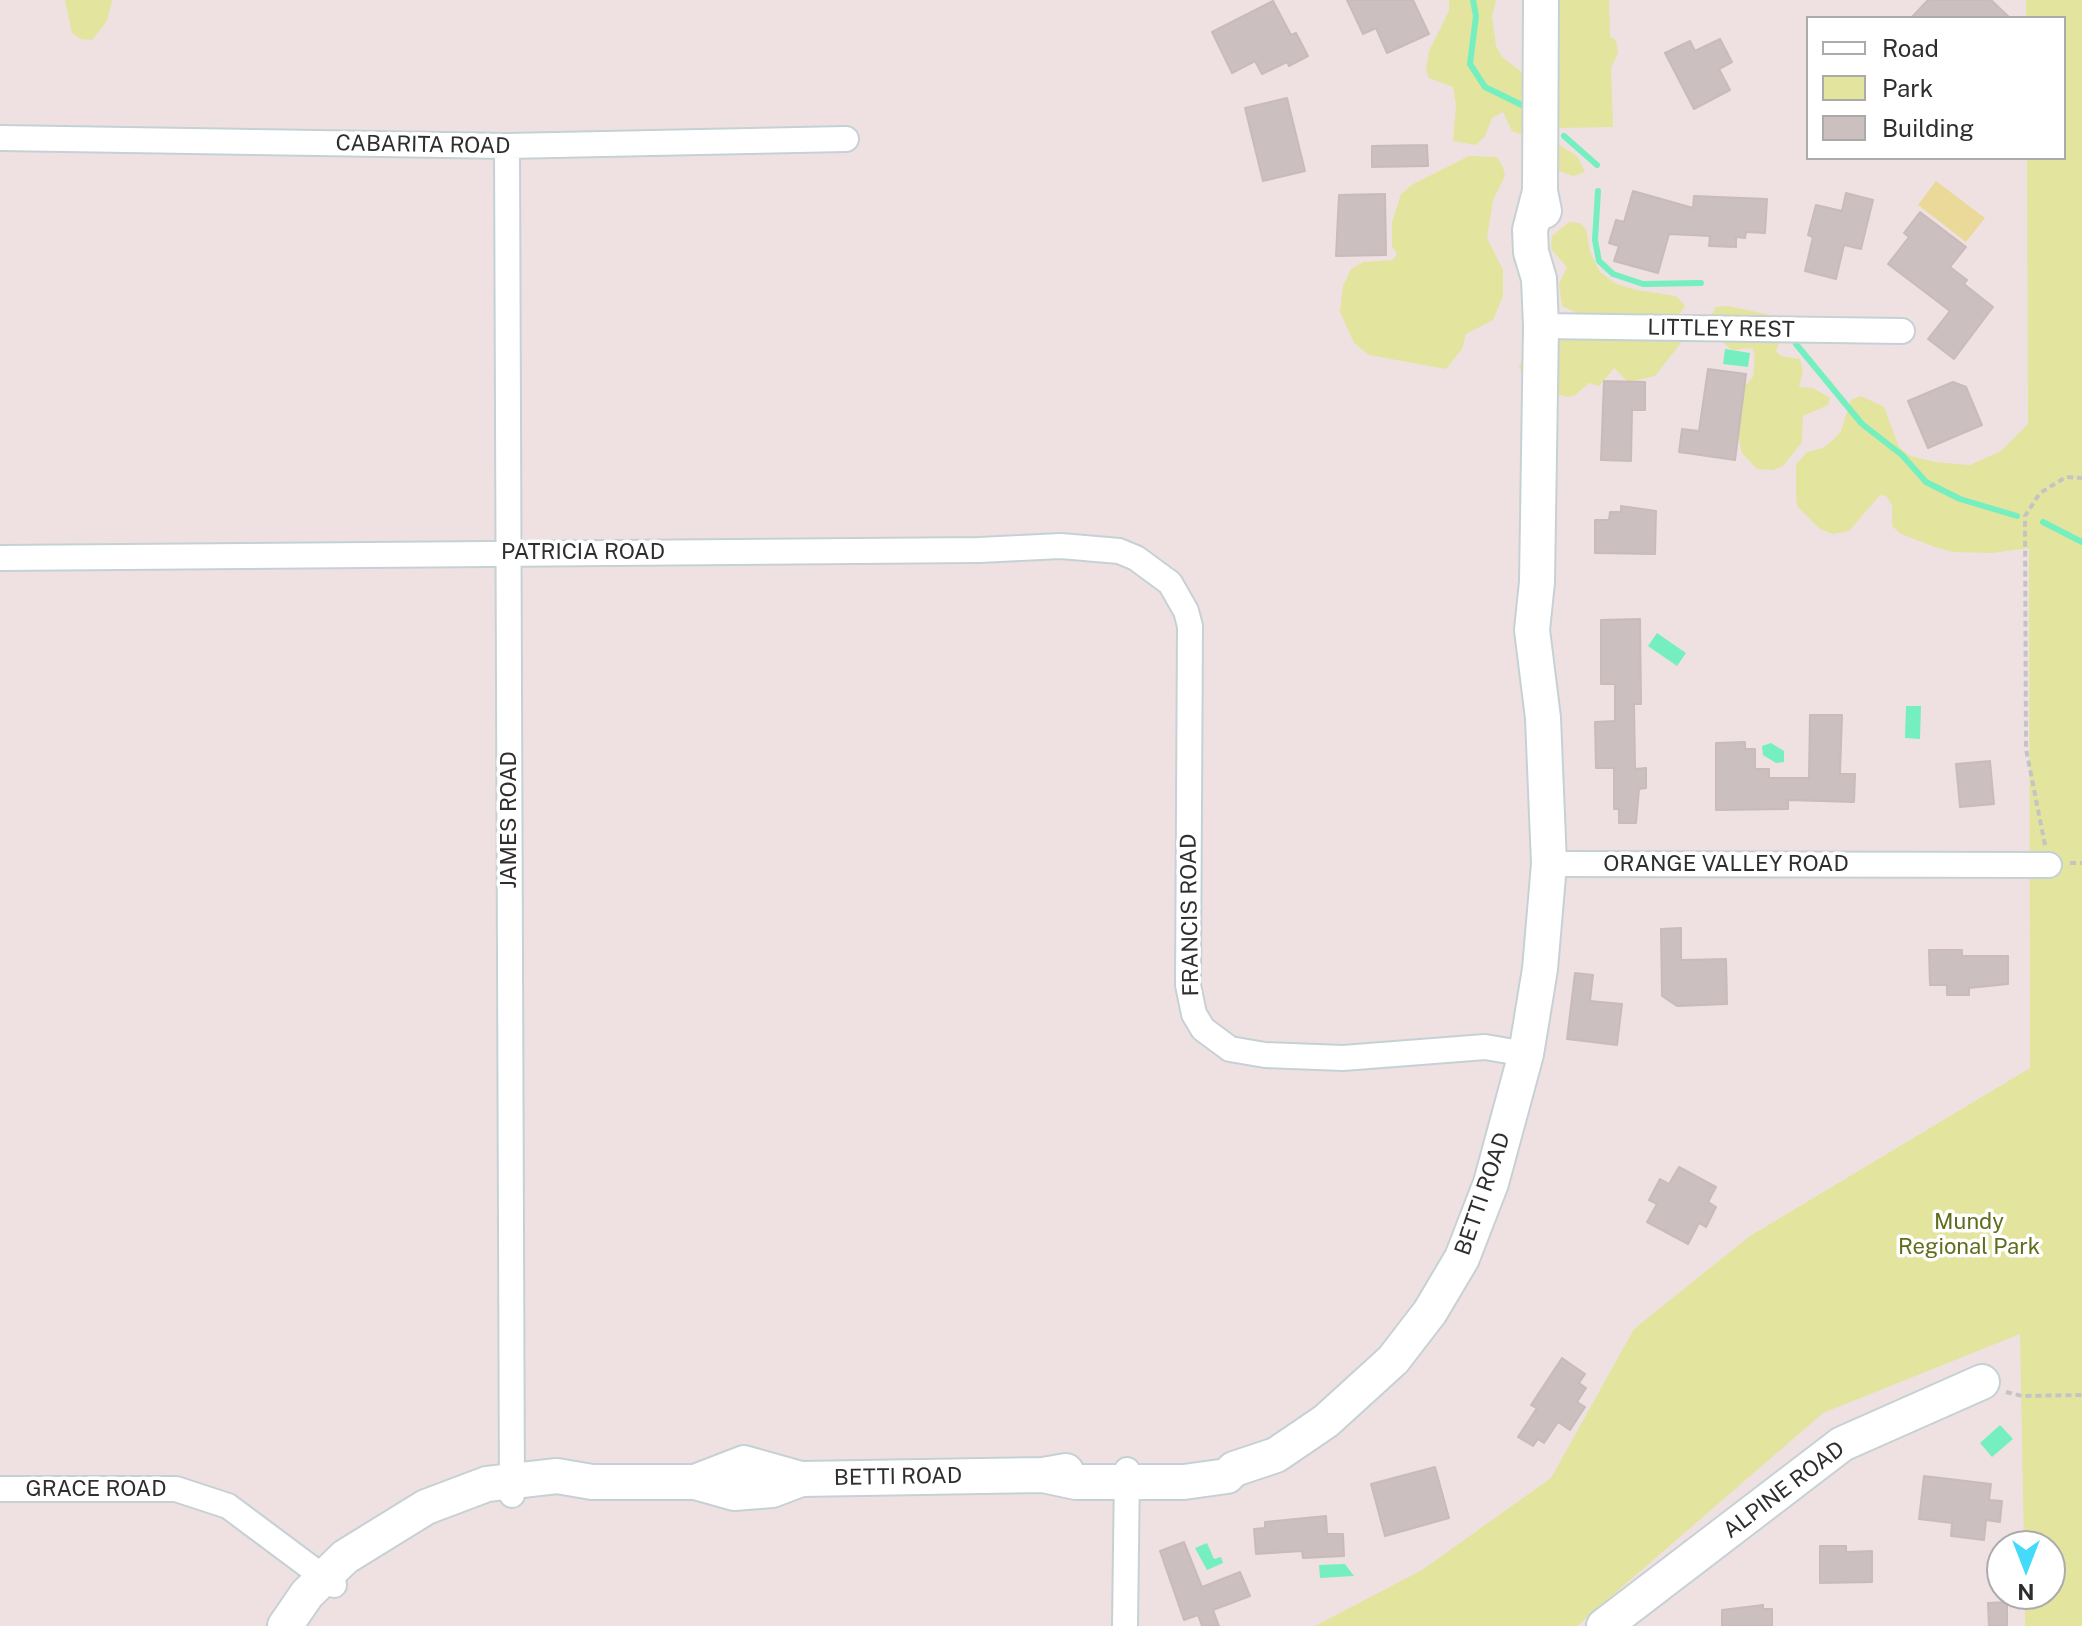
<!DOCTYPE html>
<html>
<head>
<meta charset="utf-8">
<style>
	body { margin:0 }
	#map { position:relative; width:2082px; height:1626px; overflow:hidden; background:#efe1e2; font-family:"Public Sans",sans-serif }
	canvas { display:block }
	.legend { position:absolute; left:1806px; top:16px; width:260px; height:144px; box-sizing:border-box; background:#fff; border:2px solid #ababab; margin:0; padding:10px 14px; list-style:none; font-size:24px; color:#2e2e2e }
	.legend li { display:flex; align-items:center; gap:16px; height:40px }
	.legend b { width:40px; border:2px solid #ababab }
	.north { position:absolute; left:1986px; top:1530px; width:80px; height:80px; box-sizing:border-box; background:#fff; border:2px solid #ababab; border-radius:50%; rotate:180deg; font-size:22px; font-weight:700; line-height:32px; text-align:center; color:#2e2e2e }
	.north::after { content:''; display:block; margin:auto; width:28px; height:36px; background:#43dbf9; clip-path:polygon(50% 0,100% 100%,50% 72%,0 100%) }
</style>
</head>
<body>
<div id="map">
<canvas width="2082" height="1626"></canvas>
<ul class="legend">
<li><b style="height:10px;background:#fff"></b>Road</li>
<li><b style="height:22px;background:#e3e49e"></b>Park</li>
<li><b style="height:22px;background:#cbbfbf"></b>Building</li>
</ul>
<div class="north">N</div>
</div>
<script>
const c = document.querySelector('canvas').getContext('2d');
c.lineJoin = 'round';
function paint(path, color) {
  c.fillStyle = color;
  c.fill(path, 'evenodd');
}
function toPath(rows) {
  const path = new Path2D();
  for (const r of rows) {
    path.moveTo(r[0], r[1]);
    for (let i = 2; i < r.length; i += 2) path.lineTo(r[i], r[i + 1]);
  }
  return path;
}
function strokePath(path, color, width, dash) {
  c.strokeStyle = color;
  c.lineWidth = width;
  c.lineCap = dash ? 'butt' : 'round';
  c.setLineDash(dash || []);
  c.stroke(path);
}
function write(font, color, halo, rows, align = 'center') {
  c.font = font + ' "Public Sans",sans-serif';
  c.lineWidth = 7;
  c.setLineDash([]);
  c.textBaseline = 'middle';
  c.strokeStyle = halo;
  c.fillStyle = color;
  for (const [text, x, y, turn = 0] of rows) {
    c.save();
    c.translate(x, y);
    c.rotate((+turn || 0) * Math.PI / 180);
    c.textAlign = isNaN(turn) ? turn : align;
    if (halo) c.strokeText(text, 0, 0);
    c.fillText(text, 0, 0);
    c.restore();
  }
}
const green = toPath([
	[65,0,112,0,107,21,92,40,81,39,72,33],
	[1449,0,1496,0,1492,16,1496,46,1502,57,1527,76,1528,137,1512,131,1503,112,1492,118,1485,136,1476,145,1453,141,1456,105,1453,87,1429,78,1426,70,1429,51,1449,11],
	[1557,0,1609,0,1610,37,1616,40,1618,53,1611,68,1613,127,1556,128],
	[2026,0,2082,0,2082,1626,2025,1626,2025,1594,2050,1594,2050,1546,2024,1546,2020,1334,1823,1413,1577,1626,1315,1626,1422,1570,1551,1478,1634,1329,1750,1236,2030,1068,2029,548,1992,553,1953,552,1935,547,1901,534,1892,526,1892,505,1886,496,1880,495,1849,531,1833,534,1820,529,1797,506,1796,494,1796,465,1807,452,1823,448,1834,439,1841,431,1851,400,1861,396,1884,407,1899,447,1910,456,1935,462,1970,465,2001,451,2028,424,2027,158,2064,158,2064,18,2026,18],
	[1555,142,1577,156,1585,172,1573,176,1559,171,1555,163],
	[1469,156,1497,157,1503,167,1505,176,1493,200,1487,238,1503,270,1503,296,1493,320,1466,334,1462,349,1446,369,1369,355,1354,343,1340,312,1343,286,1351,269,1363,262,1393,260,1397,254,1392,246,1392,222,1401,194,1413,184],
	[1569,222,1580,223,1586,229,1590,252,1600,272,1616,284,1637,290,1676,296,1685,306,1679,315,1588,318,1562,306,1559,284,1567,267,1551,249,1552,236],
	[1728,306,1766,314,1782,337,1776,351,1781,356,1800,359,1803,371,1799,387,1813,388,1830,398,1828,405,1803,416,1802,442,1783,466,1773,470,1757,469,1742,453,1738,436,1739,392,1753,377,1755,355,1752,348,1732,350,1713,334,1712,314,1716,307],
	[1566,336,1678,337,1681,343,1655,376,1628,382,1614,368,1599,386,1589,383,1574,396,1566,397,1525,383,1519,367,1523,358,1534,347,1557,344]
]);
const pitch = toPath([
	[1936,181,1985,218,1966,242,1918,205]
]);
const water = toPath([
	[1725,349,1750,353,1748,367,1723,364],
	[1657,633,1686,653,1677,666,1648,646],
	[1906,706,1921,706,1920,739,1905,738],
	[1771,743,1784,751,1784,762,1776,763,1763,755,1762,746],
	[2000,1425,2013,1439,1992,1457,1980,1443],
	[1207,1543,1214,1559,1221,1557,1223,1563,1207,1570,1195,1548],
	[1345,1564,1354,1576,1320,1578,1319,1565]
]);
const stream = toPath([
	[1473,0,1476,16,1470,64,1485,87,1528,108],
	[1564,136,1597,165],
	[1598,191,1595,240,1599,261,1613,274,1643,284,1701,283],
	[1796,344,1862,424,1902,455,1926,482,1960,499,2017,516],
	[2043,522,2082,542]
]);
const building = toPath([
	[1347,0,1413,0,1429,34,1387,53,1376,28,1363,34,1347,0],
	[1928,0,1991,0,2010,18,1911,18,1928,0],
	[1273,1,1291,35,1296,33,1308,56,1289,66,1287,62,1262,74,1255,61,1232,73,1212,32,1273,1],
	[1720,39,1732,62,1719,69,1730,90,1694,109,1665,53,1690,41,1695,51,1720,39],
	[1287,98,1305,171,1263,181,1245,108,1287,98],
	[1427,145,1428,166,1372,167,1372,146,1427,145],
	[1633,191,1693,208,1694,196,1767,199,1765,233,1746,232,1745,238,1736,237,1736,247,1709,246,1710,236,1669,234,1658,273,1614,261,1619,246,1609,243,1616,220,1624,222,1633,191],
	[1846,193,1873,200,1861,249,1844,245,1836,279,1805,271,1813,237,1808,235,1816,205,1842,211,1846,193],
	[1385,194,1386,255,1336,256,1339,195,1385,194],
	[1920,212,1966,247,1950,267,1967,280,1964,284,1993,307,1954,359,1928,339,1950,311,1888,264,1909,237,1904,233,1920,212],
	[1708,369,1746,374,1735,460,1679,452,1682,429,1699,431,1708,369],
	[1604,381,1645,382,1645,410,1632,410,1631,461,1601,460,1604,381],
	[1953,382,1966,387,1982,425,1928,448,1908,401,1953,382],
	[1621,506,1656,511,1655,554,1595,553,1595,520,1609,520,1610,512,1621,512,1621,506],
	[1640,619,1641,704,1634,704,1635,769,1646,768,1646,788,1639,789,1636,823,1619,823,1619,809,1614,809,1614,768,1596,768,1595,722,1615,721,1615,684,1601,684,1601,620,1640,619],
	[1810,715,1842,715,1840,774,1855,774,1854,802,1788,800,1788,809,1716,810,1716,743,1745,742,1745,749,1755,749,1755,769,1769,769,1769,778,1809,778,1810,715],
	[1990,761,1994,804,1960,807,1956,764,1990,761],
	[1681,928,1681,960,1726,959,1727,1004,1677,1006,1662,996,1661,929,1681,928],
	[1929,950,1962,950,1962,956,2008,956,2008,984,1969,988,1969,995,1947,995,1947,985,1930,985,1929,950],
	[1575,973,1593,975,1590,1001,1622,1004,1617,1045,1567,1039,1575,973],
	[1679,1167,1716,1187,1708,1202,1716,1207,1706,1227,1699,1223,1688,1244,1647,1222,1657,1204,1649,1200,1660,1179,1669,1184,1679,1167],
	[1562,1358,1585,1374,1579,1383,1586,1388,1577,1402,1585,1407,1570,1430,1558,1422,1544,1443,1538,1439,1533,1446,1518,1437,1537,1408,1531,1405,1562,1358],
	[1435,1467,1449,1518,1385,1536,1371,1484,1435,1467],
	[1924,1476,1991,1484,1989,1500,2002,1501,2000,1522,1986,1520,1984,1540,1951,1536,1952,1523,1919,1519,1924,1476],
	[1326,1516,1327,1534,1343,1534,1344,1556,1303,1558,1302,1551,1256,1554,1254,1529,1265,1528,1265,1522,1326,1516],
	[1184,1542,1202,1587,1240,1572,1250,1596,1213,1610,1219,1626,1202,1626,1198,1615,1184,1620,1160,1551,1184,1542],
	[1820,1546,1846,1546,1846,1552,1872,1551,1872,1582,1820,1583,1820,1546],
	[2007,1602,2007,1626,1989,1626,1988,1603,2007,1602],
	[1763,1605,1763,1609,1772,1609,1772,1626,1722,1626,1722,1610,1763,1605]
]);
const path = toPath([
	[2045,845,2026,749,2025,516,2040,493,2066,477,2082,478],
	[2070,863,2082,863],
	[2006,1392,2022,1396,2082,1395]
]);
const street = toPath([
	[0,138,507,146,846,139],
	[507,146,512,1495],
	[1541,326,1902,331],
	[0,558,979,550,1061,546,1119,551,1136,558,1170,583,1186,611,1190,626,1188,985,1194,1014,1203,1029,1230,1049,1265,1055,1343,1058,1485,1047,1526,1054],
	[1549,864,2049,865],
	[0,1489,176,1489,228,1506,334,1585],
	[1125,1626,1127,1470]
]);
const secondary = toPath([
	[1541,0,1540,191,1544,211],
	[1043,1475,1076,1482,1184,1482,1227,1476,1234,1469,1276,1455,1326,1421,1393,1360,1430,1312,1462,1258,1491,1183,1526,1054,1540,969,1549,864,1543,718,1532,630,1537,582,1541,326,1539,279,1531,252,1530,230,1540,191],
	[695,1482,744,1463,801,1479,1043,1475,1066,1471],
	[285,1626,307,1594,345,1557,426,1507,487,1484,557,1476,592,1482,695,1482,734,1493,772,1490,801,1479],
	[1604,1626,1842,1444,1982,1382]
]);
const streetNames = [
	["CABARITA ROAD",423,145,1],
	["LITTLEY REST",1721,329,1],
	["PATRICIA ROAD",583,552],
	["JAMES ROAD",509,820,-90],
	["ORANGE VALLEY ROAD",1726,864],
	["FRANCIS ROAD",1190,915,-91],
	["BETTI ROAD",1483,1194,-71],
	["BETTI ROAD",898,1477,-1],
	["GRACE ROAD",96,1489],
	["ALPINE ROAD",1784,1490,-37]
];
const parkNames = [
	["Mundy",1969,1222],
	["Regional Park",1969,1247]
];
paint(green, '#e3e49e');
paint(pitch, '#ebd99a');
paint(water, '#75efc0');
strokePath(stream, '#75efc0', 6);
paint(building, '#cbbfbf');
strokePath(building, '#cababa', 2);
strokePath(street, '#c5d1d4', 28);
strokePath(secondary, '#c5d1d4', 38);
strokePath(path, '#c4c4c4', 4, [6, 4]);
strokePath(street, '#fff', 24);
strokePath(secondary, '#fff', 34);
write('22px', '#2e2e2e', '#fff', streetNames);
write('22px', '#616c1c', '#fff', parkNames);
</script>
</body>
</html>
